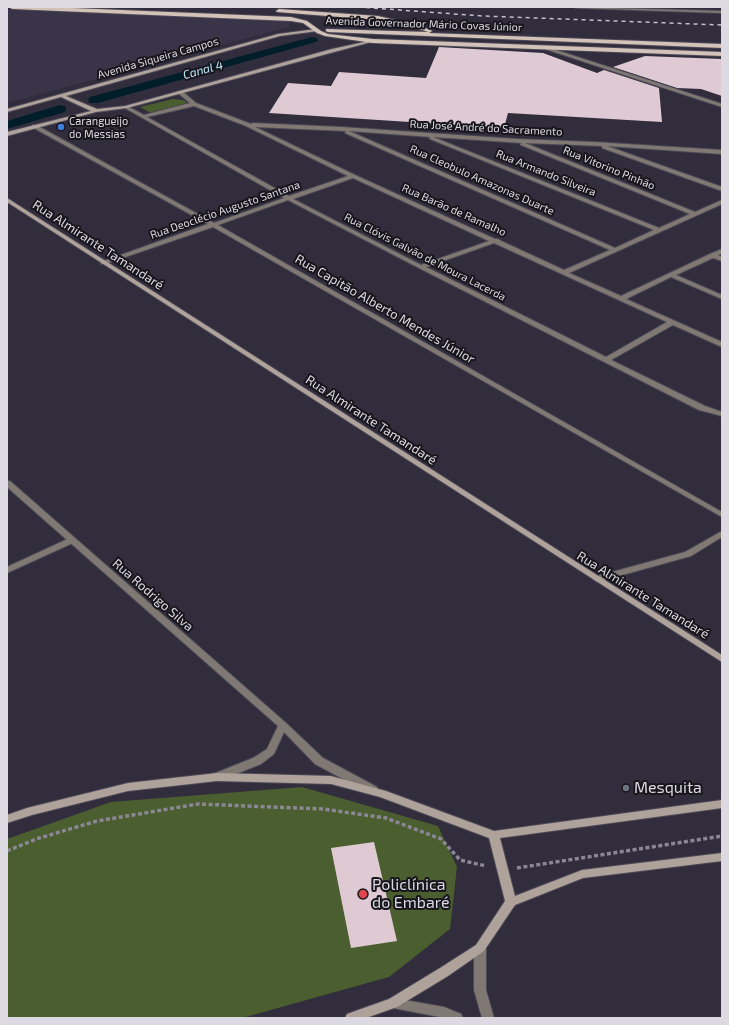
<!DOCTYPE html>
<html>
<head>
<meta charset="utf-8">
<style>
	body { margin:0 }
	#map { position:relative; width:729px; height:1025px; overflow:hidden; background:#312d3c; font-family:"Exo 2",sans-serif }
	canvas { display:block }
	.frame { position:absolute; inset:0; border:8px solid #dcd9e3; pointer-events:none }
</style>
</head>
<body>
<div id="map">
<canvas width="729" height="1025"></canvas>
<div class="frame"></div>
</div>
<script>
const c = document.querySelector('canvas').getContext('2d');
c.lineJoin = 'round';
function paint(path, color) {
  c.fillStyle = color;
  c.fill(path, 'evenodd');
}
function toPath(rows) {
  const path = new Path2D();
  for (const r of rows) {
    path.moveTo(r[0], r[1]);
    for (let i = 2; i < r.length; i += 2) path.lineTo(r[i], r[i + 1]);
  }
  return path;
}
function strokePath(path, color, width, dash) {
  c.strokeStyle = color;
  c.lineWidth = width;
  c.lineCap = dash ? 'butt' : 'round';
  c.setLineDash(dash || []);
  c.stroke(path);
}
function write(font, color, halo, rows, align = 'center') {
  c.font = font + ' "Exo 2",sans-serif';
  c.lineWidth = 4;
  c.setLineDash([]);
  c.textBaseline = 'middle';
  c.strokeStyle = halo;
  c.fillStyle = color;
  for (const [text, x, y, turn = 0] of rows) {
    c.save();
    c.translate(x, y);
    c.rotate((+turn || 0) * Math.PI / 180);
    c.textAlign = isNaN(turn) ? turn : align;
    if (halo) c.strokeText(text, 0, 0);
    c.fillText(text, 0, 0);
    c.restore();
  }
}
const built = toPath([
	[7,10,289,21,289,27,7,103]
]);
const green = toPath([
	[173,99,184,100,187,103,151,113,140,107],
	[302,787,438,826,457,867,450,929,389,977,242,1018,7,1018,7,839,111,802]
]);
const canal = toPath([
	[312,37,316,38,318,40,316,42,98,103,90,103,88,100,90,97,312,37],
	[60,105,65,106,66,109,65,112,7,129,7,121,60,105]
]);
const building = toPath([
	[439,47,543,53,597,73,604,70,659,88,662,122,508,113,504,128,269,113,288,83,331,86,339,72,426,78],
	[645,56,722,59,722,96,701,89,677,88,613,67],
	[374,842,397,941,351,948,331,848]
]);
const path = toPath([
	[7,851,36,839,97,821,198,804,323,809,386,818,441,839,460,860,486,866],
	[517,868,722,836]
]);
const lane = toPath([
	[574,7,722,11,722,13,576,8,574,7],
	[72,537,75,538,76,540,75,542,7,573,7,567,72,537]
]);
const street = toPath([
	[544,46,722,104,722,107,542,48,542,47,544,46],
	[178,91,182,91,196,103,251,124,253,123,341,127,517,139,594,142,722,150,722,154,607,146,722,187,722,191,602,148,602,146,525,143,695,212,722,200,722,204,569,273,621,296,710,254,722,249,722,253,718,255,722,257,722,261,713,258,676,275,722,295,722,299,671,277,626,299,722,342,722,347,673,325,611,360,705,406,722,412,722,416,699,410,419,268,288,200,218,225,722,512,722,517,213,227,105,264,101,264,101,262,208,224,32,127,32,125,36,125,214,223,284,198,123,107,127,106,144,115,190,103,178,93,178,91],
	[194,106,246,126,348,176,289,196,147,117,194,106],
	[255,127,346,131,345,133,610,250,564,270,499,240,498,239,495,239,355,175,255,127],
	[349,131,431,137,429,138,430,139,654,230,615,248,349,131],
	[433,137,522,143,520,144,521,145,690,214,659,228,433,137],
	[353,178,489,241,421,265,293,199,353,178],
	[494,243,667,322,606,357,426,267,494,243],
	[7,481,10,481,286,723,323,758,377,787,378,790,377,793,373,794,369,793,315,764,284,732,274,754,261,764,221,780,217,781,213,780,212,777,213,774,253,758,267,749,278,726,7,487,7,481],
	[722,531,722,537,691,556,597,582,593,579,594,577,685,552,722,531],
	[480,943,484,945,486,948,486,990,494,1018,482,1018,474,990,474,948,476,945,480,943],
	[393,998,444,1007,461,1014,463,1018,445,1018,393,1008,389,1007,387,1003,389,999,393,998]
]);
const secondary = toPath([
	[316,29,318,30,318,31,280,36,66,96,97,109,125,106,332,49,373,40,375,41,127,108,96,112,7,136,7,132,91,111,61,97,7,112,7,109,278,34,316,29],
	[7,198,722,655,722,662,7,202,7,198],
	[217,773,331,776,386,791,494,831,722,800,722,808,500,838,515,896,582,870,722,853,722,861,583,878,515,905,484,951,448,976,397,1007,366,1018,345,1018,347,1014,389,999,440,968,476,945,505,901,489,838,380,797,331,784,217,781,128,791,32,815,7,823,7,815,27,808,128,783,217,773]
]);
const primary = toPath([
	[9,7,48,7,291,17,307,21,321,31,328,34,373,39,722,52,722,56,373,43,325,36,317,33,303,23,291,21,12,9,9,7],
	[279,9,378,16,417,25,431,30,432,31,429,33,722,44,722,48,328,32,326,31,326,29,428,32,414,27,378,20,277,12,276,11,279,9]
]);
const rail = toPath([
	[358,7,483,16,722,25]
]);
const markers = [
	[61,127,4,"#3f7fe0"],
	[626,788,4,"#6b7280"],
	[363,894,5,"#e0444e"]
];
const farStreetnames = [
	["Avenida Governador Mário Covas Júnior",424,24,2],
	["Avenida Siqueira Campos",158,58,-16],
	["Rua José André do Sacramento",486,128,3],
	["Rua Vitorino Pinhão",609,168,22],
	["Rua Armando Silveira",546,173,22],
	["Rua Cleobulo Amazonas Duarte",482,180,24],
	["Rua Deoclécio Augusto Santana",225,210,-19],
	["Rua Barão de Ramalho",454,210,24],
	["Rua Clóvis Galvão de Moura Lacerda",425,257,27]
];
const farPoinames = [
	["Carangueijo",69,121],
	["do Messias",69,134]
];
const farWaternames = [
	["Canal 4",203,70,-15]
];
const streetNames = [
	["Rua Almirante Tamandaré",98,245,33],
	["Rua Capitão Alberto Mendes Júnior",385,309,30],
	["Rua Almirante Tamandaré",371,420,33],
	["Rua Rodrigo Silva",153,595,41],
	["Rua Almirante Tamandaré",643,595,32]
];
const nearPoinames = [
	["Mesquita",634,788],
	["Policlínica",372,885],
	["do Embaré",372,903]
];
paint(built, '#3a3449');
paint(green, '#4b5e2f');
paint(canal, '#001e29');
paint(building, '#dfcad4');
strokePath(lane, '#4c4957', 2);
strokePath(street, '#4c4957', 2);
strokePath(secondary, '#4c4957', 2);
strokePath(primary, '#4c4957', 2);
strokePath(path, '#8b8794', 3.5, [4, 2.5]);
paint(lane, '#807973');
paint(street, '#807973');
paint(secondary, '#aea29a');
paint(primary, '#d2c2b7');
strokePath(rail, '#c4c1cb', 1.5, [4, 4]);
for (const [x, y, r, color] of markers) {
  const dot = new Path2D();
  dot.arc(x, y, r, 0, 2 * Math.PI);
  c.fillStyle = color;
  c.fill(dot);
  strokePath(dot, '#18161d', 1.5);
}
write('11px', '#dcd9e3', '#18161d', farStreetnames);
write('11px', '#dcd9e3', '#18161d', farPoinames, 'left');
write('italic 12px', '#bbe8fd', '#18161d', farWaternames);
write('13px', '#dcd9e3', '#18161d', streetNames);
write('16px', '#dcd9e3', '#18161d', nearPoinames, 'left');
</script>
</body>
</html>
